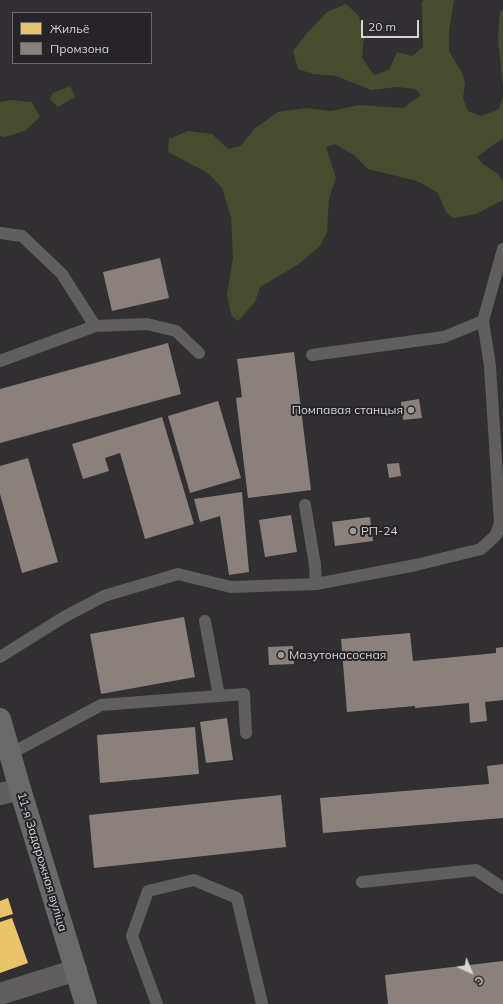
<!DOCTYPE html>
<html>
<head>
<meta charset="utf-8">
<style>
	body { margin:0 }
	#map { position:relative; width:503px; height:1004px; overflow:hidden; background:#312f32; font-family:Mulish,sans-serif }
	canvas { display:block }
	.legend { position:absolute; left:12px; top:12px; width:140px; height:52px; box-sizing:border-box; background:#272429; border:1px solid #6d6a6f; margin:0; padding:5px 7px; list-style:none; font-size:12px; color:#d6d4d7 }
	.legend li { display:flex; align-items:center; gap:8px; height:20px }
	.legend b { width:20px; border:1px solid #6d6a6f }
	.north { position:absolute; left:451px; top:952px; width:40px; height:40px; -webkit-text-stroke:3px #272429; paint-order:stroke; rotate:136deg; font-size:11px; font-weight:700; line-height:16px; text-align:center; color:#d6d4d7 }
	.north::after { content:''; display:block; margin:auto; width:14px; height:18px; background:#d6d4d7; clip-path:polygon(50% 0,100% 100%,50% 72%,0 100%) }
	.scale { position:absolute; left:361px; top:20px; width:58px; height:18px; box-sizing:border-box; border:2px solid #d6d4d7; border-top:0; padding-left:5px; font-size:12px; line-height:14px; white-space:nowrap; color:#d6d4d7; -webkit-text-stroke:3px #272429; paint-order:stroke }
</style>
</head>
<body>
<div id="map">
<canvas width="503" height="1004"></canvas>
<ul class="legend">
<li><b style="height:11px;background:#e9c46a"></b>Жильё</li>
<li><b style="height:11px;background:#8a817c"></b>Промзона</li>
</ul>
<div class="north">С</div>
<div class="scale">20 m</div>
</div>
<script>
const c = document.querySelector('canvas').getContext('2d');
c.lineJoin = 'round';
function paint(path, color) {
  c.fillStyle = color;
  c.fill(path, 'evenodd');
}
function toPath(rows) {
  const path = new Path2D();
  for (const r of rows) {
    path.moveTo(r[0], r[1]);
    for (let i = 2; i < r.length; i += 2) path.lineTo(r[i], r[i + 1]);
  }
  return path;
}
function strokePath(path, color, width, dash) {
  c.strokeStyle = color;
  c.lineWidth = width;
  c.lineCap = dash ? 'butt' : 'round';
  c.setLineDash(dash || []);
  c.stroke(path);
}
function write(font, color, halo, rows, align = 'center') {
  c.font = font + ' Mulish,sans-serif';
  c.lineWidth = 4;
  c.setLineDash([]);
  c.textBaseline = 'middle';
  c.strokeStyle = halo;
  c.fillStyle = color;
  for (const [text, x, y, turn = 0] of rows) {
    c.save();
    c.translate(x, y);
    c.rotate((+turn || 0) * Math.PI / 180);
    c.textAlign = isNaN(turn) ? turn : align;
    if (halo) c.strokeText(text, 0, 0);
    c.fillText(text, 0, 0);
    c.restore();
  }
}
const green = toPath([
	[424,0,454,0,449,31,449,51,462,73,465,84,463,98,468,111,481,116,499,109,503,96,503,139,493,145,477,157,483,164,498,174,503,181,503,200,476,214,453,218,446,212,438,193,417,181,368,169,354,155,335,144,326,147,336,178,329,198,327,232,320,246,299,264,260,287,255,302,238,321,231,315,227,294,233,257,231,217,222,188,208,173,168,152,169,139,188,131,212,134,228,149,241,146,254,129,278,112,306,108,331,111,359,105,403,108,421,95,415,89,398,87,371,90,336,76,313,74,298,69,293,51,308,32,327,12,346,4,359,16,364,38,362,58,374,75,389,70,397,52,412,56,423,47,422,26,422,2],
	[503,10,503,88,498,39,500,12],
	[70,86,75,97,58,107,50,99,53,93],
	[12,100,32,102,40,117,25,131,4,137,0,136,0,102]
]);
const homes = toPath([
	[8,898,13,914,0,918,0,901],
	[12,918,28,963,0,973,0,922]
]);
const industry = toPath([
	[160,258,169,298,112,311,103,272],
	[168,343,181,394,0,443,0,389],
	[294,352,311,490,248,498,236,398,242,397,237,359],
	[419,399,422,418,403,420,401,402],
	[218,401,241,478,190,493,168,416],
	[162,417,194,524,145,539,120,453,105,458,109,471,83,479,72,444],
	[28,458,58,562,22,573,0,494,0,466],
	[399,463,401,476,389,478,387,464],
	[242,492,249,572,229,575,220,516,200,522,194,499],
	[291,515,297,552,265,557,259,520],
	[370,517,373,541,335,546,332,522],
	[184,617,195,677,101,694,90,634],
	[410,633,413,661,496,653,496,648,503,647,503,700,485,702,487,721,470,723,469,703,415,708,415,706,347,712,341,639],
	[293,646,294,664,269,665,268,647],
	[227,718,233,760,206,763,200,722],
	[195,727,199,774,100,783,97,735],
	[503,764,503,818,323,833,320,798,489,784,487,766],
	[281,795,286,847,94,868,89,815],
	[503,961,503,1004,388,1004,385,975]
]);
const service = toPath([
	[0,233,22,236,62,274,95,326,147,324,176,331,199,353],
	[312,355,444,337,483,321],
	[0,361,95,326],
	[305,505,315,565,316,584],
	[205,621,219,696],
	[0,657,64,617,104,596,178,574,231,587,316,584,416,565,481,549,496,535,500,523,490,366,483,321,503,249],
	[10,754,101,705,244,694,246,733],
	[362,882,476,870,503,888],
	[157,1004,132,936,148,891,194,880,237,898,262,1004]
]);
const minor = toPath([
	[0,794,20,789],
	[0,994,76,970]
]);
const secondary = toPath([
	[0,719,20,789,86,1004]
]);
const markers = [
	[411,410,4,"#9c9a9d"],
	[353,531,4,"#9c9a9d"],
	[281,655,4,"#9c9a9d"]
];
const poiNames = [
	["Помпавая станцыя",403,410,"right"],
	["РП-24",361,531],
	["Мазутонасосная",289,655]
];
const streetNames = [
	["11-я Задарожная вуліца",42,862,73]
];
paint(green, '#474c2e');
paint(homes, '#e9c46a');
paint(industry, '#8a817c');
strokePath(service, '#605f5e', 12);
strokePath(minor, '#605f5e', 22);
strokePath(secondary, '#6a6969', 22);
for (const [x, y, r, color] of markers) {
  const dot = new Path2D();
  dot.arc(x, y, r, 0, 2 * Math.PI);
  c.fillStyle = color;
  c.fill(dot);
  strokePath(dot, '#272429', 1.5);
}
write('12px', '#d6d4d7', '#272429', poiNames, 'left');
write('12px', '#d6d4d7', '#272429', streetNames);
</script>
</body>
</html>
